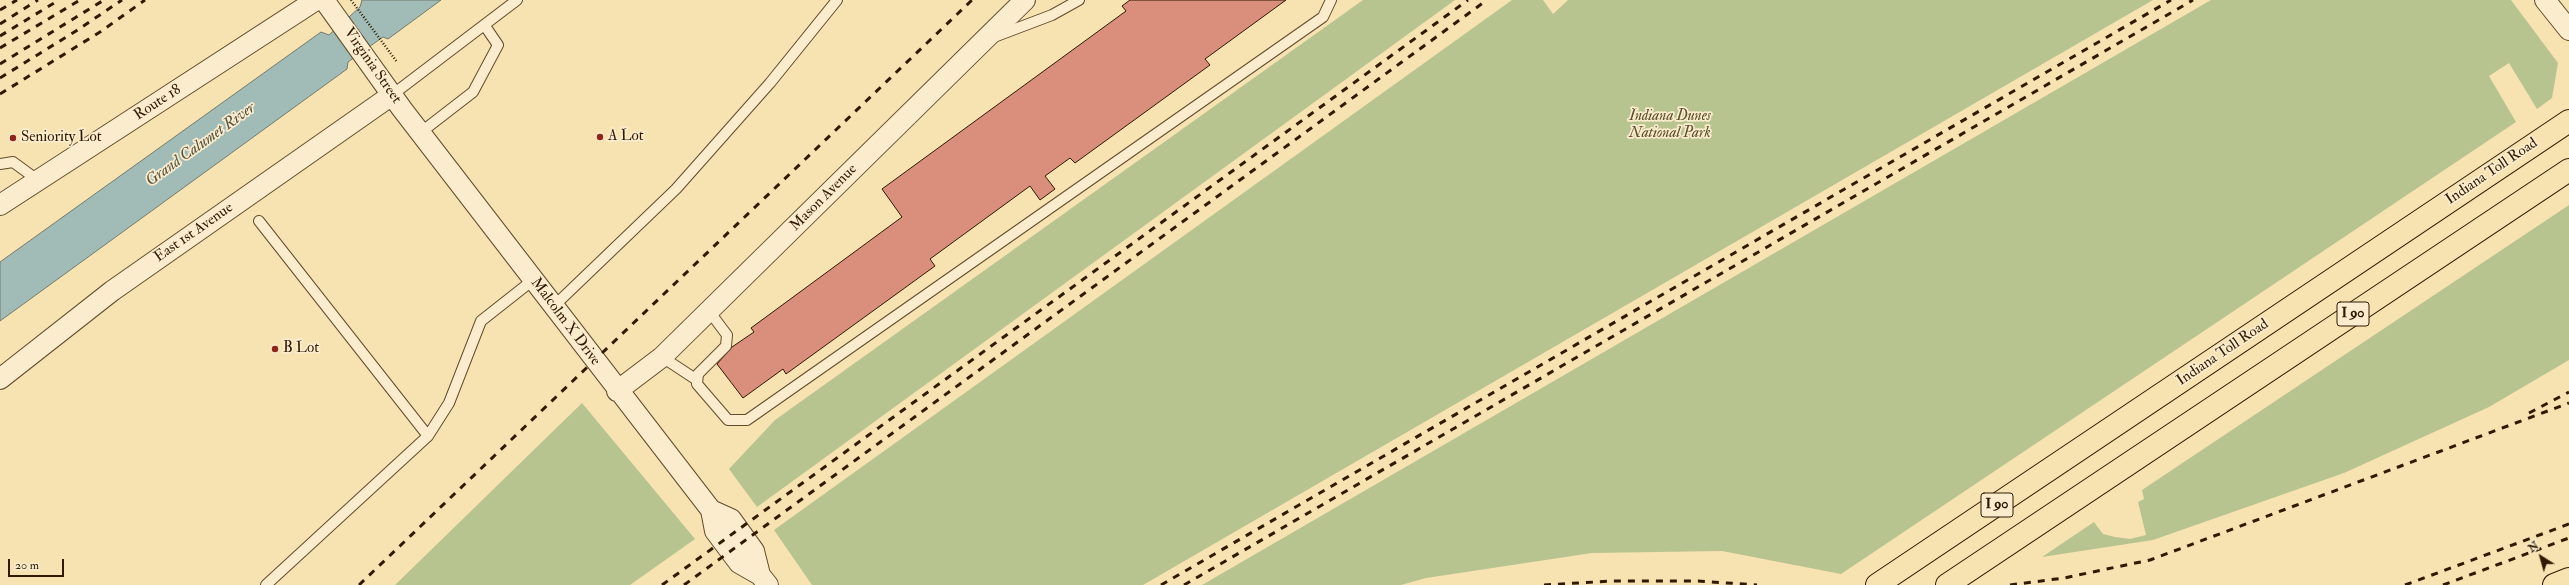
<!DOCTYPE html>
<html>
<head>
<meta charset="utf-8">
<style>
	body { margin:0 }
	#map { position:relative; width:2569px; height:585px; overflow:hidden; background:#f7e2b2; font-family:"IM FELL Double Pica",serif }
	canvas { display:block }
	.north { position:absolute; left:2521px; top:537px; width:40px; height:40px; -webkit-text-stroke:3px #faeccd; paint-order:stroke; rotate:323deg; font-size:11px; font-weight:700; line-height:16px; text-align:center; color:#2f1a00 }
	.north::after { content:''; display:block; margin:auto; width:14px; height:18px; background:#2f1a00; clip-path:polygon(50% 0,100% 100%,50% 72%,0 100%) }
	.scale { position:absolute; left:8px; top:559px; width:56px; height:18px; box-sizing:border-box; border:2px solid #2f1a00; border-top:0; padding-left:5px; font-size:12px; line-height:14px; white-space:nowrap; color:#2f1a00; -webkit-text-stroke:3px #faeccd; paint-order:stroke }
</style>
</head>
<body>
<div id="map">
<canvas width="2569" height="585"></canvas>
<div class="north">N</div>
<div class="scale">20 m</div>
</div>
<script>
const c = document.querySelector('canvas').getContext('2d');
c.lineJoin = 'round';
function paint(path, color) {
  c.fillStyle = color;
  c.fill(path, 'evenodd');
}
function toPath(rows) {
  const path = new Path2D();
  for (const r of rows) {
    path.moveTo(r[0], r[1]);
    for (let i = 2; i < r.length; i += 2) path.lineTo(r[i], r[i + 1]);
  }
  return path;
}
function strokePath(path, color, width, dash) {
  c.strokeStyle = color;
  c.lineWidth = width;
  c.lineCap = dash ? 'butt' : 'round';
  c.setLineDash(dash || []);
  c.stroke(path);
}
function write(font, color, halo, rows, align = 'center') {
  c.font = font + ' "IM FELL Double Pica",serif';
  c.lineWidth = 3.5;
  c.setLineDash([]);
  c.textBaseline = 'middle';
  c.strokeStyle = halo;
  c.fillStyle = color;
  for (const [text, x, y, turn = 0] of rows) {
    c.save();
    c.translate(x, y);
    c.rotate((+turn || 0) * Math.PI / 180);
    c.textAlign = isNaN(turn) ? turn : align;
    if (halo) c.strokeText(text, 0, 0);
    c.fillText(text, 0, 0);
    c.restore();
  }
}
const green = toPath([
	[1363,0,1455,0,757,507,729,469,775,420],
	[1512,0,1543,0,1553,14,1568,0,2153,0,1143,585,812,585,774,530],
	[2211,0,2511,0,2558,63,2552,98,2537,109,2509,63,2489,76,2516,122,1841,574,1722,551,1592,553,1426,578,1401,585,1202,585],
	[2569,205,2569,360,2489,407,2344,473,2153,540,2042,557,2094,522,2103,534,2115,537,2130,539,2146,535,2138,502,2144,499,2142,490],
	[582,403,695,539,630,585,395,585]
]);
const water = toPath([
	[362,0,441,0,388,39,383,37,348,62,347,69,0,321,0,262,321,32,329,35,360,7,362,0]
]);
const building = toPath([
	[1130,0,1286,0,1205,59,1210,65,1075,163,1070,158,1045,176,1055,189,1040,200,1030,186,930,259,935,266,786,374,783,369,743,398,717,364,732,347,754,332,751,328,902,217,882,189,1126,11,1122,6,1130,0]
]);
const path = toPath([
	[351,0,397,62]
]);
const lane = toPath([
	[994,37,1052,15,1079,0],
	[392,95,517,0],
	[420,133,473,92,498,45,485,26],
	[0,164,13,162,39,181],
	[259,221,428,436],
	[553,307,676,189,770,83,837,0],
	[709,311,727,335,726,346,698,374,697,384,728,420,747,420,1323,17,1331,0],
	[662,357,697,380],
	[266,585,428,436,449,403,481,321,533,280]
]);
const street = toPath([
	[324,0,402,109,711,510,715,531,739,563,760,575,768,585],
	[2545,0,2569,30],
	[0,205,316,0],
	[0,379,112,291,392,95],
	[617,391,662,357,1025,0],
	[711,510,731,519,754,551,760,575]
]);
const primary = toPath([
	[2554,585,2569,579]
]);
const highway = toPath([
	[1877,585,2569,121],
	[1947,585,2569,170]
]);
const rail = toPath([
	[0,10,17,0],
	[0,24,38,0],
	[0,36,59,0],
	[0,48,80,0],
	[0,64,104,0],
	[0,78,76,31,122,0],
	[0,94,100,32,145,0],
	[2529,413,2569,392],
	[359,585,972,0],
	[662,585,1468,0],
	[684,585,1487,0],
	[1161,585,2171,0],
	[1184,585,2193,0],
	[1544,585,1612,581,1698,581,1757,585],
	[2010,585,2064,578,2150,560,2569,403],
	[2405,585,2569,524],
	[2443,585,2569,538]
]);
const markers = [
	[600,137,4,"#8f2418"],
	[13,138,4,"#8f2418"],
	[275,349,4,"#8f2418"]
];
const shields = [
	[2353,314,32],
	[1997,505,32]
];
const shieldNames = [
	["I 90",2353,314],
	["I 90",1997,505]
];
const streetNames = [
	["Virginia Street",372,66,55],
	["Route 18",158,103,-33],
	["Indiana Toll Road",2492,172,-34],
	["Mason Avenue",824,198,-45],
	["East 1st Avenue",194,233,-35],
	["Malcolm X Drive",565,322,53],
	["Indiana Toll Road",2223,353,-34]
];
const parkNames = [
	["Indiana Dunes",1670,117],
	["National Park",1670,134]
];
const poiNames = [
	["A Lot",608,137],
	["Seniority Lot",21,138],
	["B Lot",283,349]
];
const waterNames = [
	["Grand Calumet River",201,145,-36]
];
paint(green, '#b8c48f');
paint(water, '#a1bcb6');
strokePath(water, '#737b6d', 1);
paint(building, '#d98f7b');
strokePath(building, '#2f1a00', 1);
strokePath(lane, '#614c2c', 12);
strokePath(street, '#614c2c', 22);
strokePath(primary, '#2f1a00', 24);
strokePath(highway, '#2f1a00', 24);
strokePath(path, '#2f1a00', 2.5, [1, 2]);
strokePath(lane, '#faeccd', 10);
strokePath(street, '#faeccd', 20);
strokePath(primary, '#f7e2b2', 22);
strokePath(highway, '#f7e2b2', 22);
strokePath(rail, '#2f1a00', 3, [7, 7]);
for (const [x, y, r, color] of markers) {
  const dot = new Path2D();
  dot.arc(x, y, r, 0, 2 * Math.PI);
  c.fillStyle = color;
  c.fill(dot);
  strokePath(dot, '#faeccd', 1.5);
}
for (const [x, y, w] of shields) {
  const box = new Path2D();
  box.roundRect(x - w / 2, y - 12, w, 24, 3);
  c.fillStyle = '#faeccd';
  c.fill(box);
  strokePath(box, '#2f1a00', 1);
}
write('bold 14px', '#2f1a00', null, shieldNames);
write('15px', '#2f1a00', '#faeccd', streetNames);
write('italic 15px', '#584d2b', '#faeccd', parkNames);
write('15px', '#2f1a00', '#faeccd', poiNames, 'left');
write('italic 16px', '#575340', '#faeccd', waterNames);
</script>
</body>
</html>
